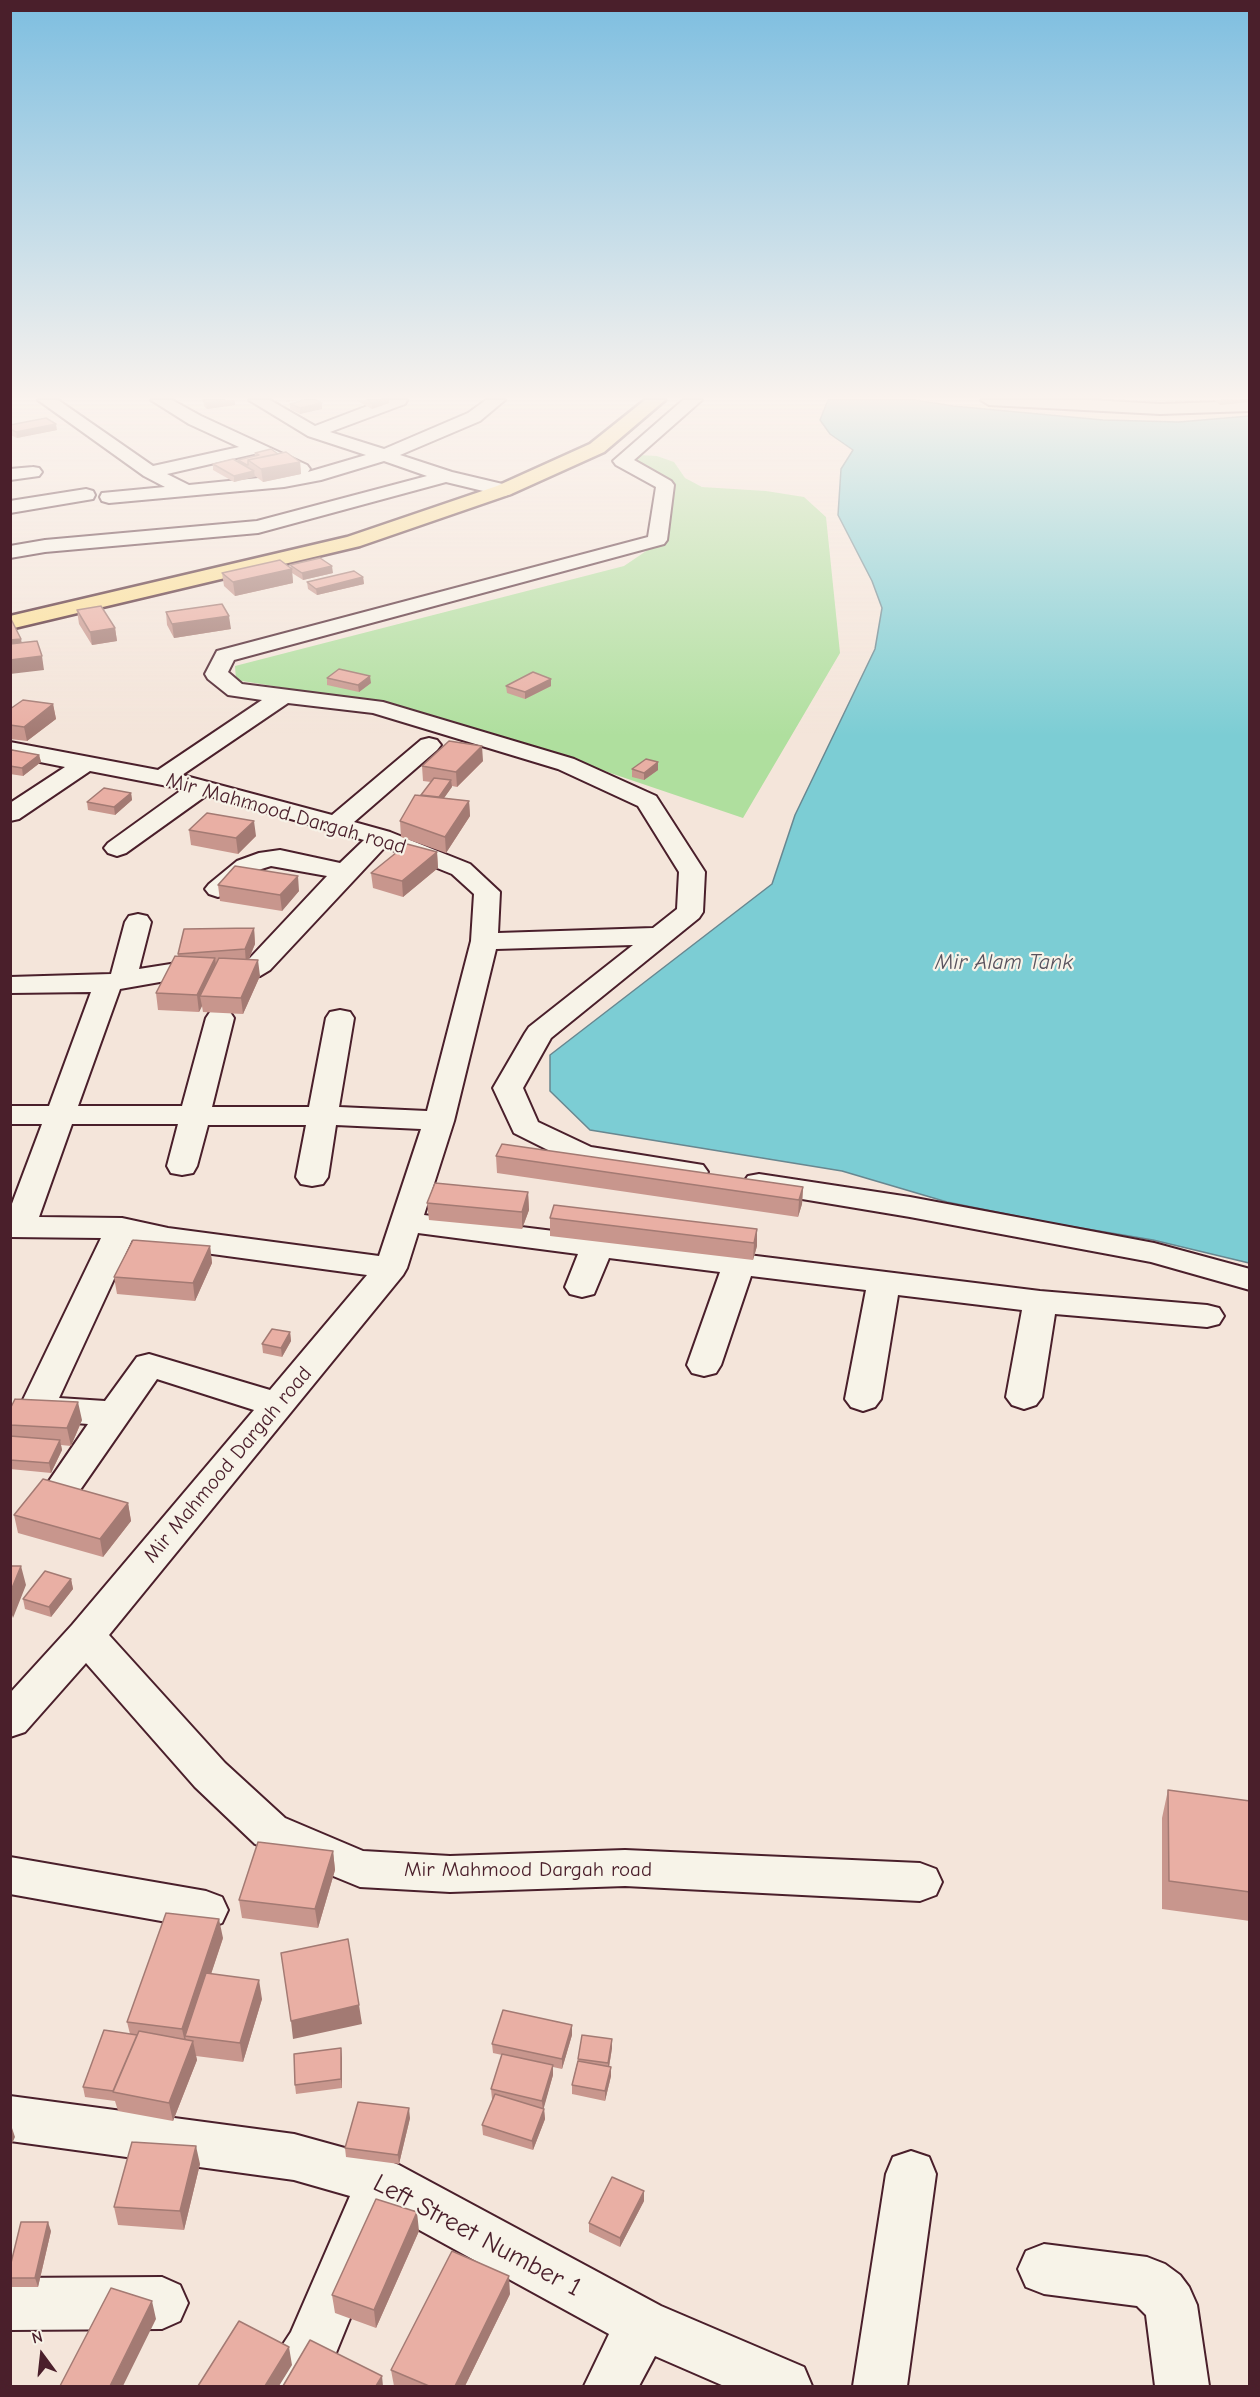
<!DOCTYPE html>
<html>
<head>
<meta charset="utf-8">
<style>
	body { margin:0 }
	#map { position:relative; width:1260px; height:2397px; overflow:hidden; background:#f4e5da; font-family:"Comic Neue",sans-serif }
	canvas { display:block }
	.frame { position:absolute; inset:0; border:12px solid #4a1f2b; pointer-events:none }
	.north { position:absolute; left:12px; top:2325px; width:60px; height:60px; -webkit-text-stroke:4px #f7f3e8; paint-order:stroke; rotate:345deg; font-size:16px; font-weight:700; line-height:24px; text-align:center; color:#4a1f2b }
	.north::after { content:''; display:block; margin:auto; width:21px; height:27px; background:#4a1f2b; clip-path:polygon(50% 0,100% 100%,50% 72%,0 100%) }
</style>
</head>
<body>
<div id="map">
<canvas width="1260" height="2397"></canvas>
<div class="frame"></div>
<div class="north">N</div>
</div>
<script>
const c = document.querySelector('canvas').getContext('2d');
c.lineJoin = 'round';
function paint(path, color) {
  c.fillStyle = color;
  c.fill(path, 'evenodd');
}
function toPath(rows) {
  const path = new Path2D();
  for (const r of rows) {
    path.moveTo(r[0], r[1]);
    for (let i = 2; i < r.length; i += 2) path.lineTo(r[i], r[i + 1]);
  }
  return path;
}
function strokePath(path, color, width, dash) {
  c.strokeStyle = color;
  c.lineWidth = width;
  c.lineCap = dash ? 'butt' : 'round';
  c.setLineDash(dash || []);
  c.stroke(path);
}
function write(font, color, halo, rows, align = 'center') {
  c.font = font + ' "Comic Neue",sans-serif';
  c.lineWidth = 4.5;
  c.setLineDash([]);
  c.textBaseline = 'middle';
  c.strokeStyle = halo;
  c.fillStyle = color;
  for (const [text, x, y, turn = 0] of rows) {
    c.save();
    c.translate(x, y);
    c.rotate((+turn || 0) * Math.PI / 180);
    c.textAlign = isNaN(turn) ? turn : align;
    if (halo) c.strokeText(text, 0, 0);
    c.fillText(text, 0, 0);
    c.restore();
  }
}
const green = toPath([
	[639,455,657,456,674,462,685,478,702,487,766,491,804,497,826,517,840,653,743,818,513,740,390,705,236,680,235,666,624,566,664,539,670,485,626,461]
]);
const water = toPath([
	[828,400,915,400,953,406,1103,420,1179,422,1249,416,1249,1263,1153,1240,1051,1223,947,1202,842,1171,590,1130,550,1091,550,1055,772,884,795,815,875,649,882,608,872,581,838,515,841,469,853,450,830,434,820,420,828,400]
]);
const minor = toPath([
	[38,400,58,400,153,466,239,447,189,424,151,400,172,400,201,416,307,465,310,469,308,472,366,455,308,436,249,400,270,400,315,426,383,400,407,400,405,404,330,432,384,449,468,413,486,400,505,400,480,421,400,455,452,472,511,486,513,490,511,494,504,496,446,482,258,533,45,552,10,558,10,546,45,540,257,521,427,476,384,461,321,480,284,487,109,503,102,501,100,497,102,493,165,487,144,476,38,400],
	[254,454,298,474,189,485,167,474,254,454],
	[683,400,702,400,634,460,671,481,674,485,667,540,664,544,234,660,228,672,242,684,383,702,574,759,656,796,705,872,703,912,699,918,551,1038,523,1088,538,1122,591,1147,703,1165,708,1172,703,1179,692,1181,583,1164,572,1162,514,1133,493,1088,525,1033,529,1027,633,945,496,949,454,1121,424,1215,1040,1291,1207,1305,1219,1308,1224,1316,1219,1324,1207,1327,1055,1314,1042,1397,1036,1405,1024,1409,1012,1405,1006,1397,1022,1310,898,1295,881,1399,875,1407,863,1411,851,1407,845,1399,866,1290,751,1276,721,1365,716,1373,704,1376,692,1373,687,1365,720,1272,609,1258,594,1294,582,1297,570,1294,565,1287,578,1254,418,1233,407,1268,403,1275,109,1635,225,1763,285,1818,363,1851,450,1856,625,1850,920,1863,936,1869,942,1882,936,1895,920,1901,625,1886,450,1892,360,1887,255,1844,195,1787,86,1663,25,1732,10,1737,10,1693,72,1625,254,1410,157,1379,80,1490,67,1494,54,1490,49,1481,88,1424,37,1420,24,1416,19,1408,101,1238,10,1237,10,1209,42,1124,10,1124,10,1106,49,1106,91,992,10,993,10,977,111,974,125,922,129,916,138,914,147,916,151,922,139,969,177,963,244,962,250,958,327,876,271,866,255,871,227,894,218,897,209,894,205,889,209,884,237,861,259,853,280,850,340,863,364,840,207,795,126,853,117,856,108,853,104,848,108,843,183,789,90,771,19,819,10,821,10,803,65,767,10,756,10,742,158,770,262,700,228,695,208,679,205,674,217,651,648,537,656,487,616,465,613,461,683,400],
	[288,703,373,713,558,769,638,806,679,872,677,909,653,928,498,933,500,892,470,864,390,832,354,822,437,750,441,745,437,740,429,738,421,740,332,815,182,775,288,703],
	[385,847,452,874,474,894,471,941,427,1111,339,1107,354,1018,350,1012,340,1010,330,1012,326,1018,309,1107,212,1107,234,1018,230,1012,220,1010,210,1012,206,1018,182,1106,78,1106,120,989,177,979,250,978,260,976,270,970,385,847],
	[72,1124,178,1124,167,1166,171,1173,182,1175,193,1173,197,1166,208,1125,306,1125,296,1177,301,1184,312,1186,323,1184,328,1177,336,1125,421,1129,379,1256,168,1228,122,1218,39,1217,72,1124],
	[132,1240,168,1248,367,1275,270,1390,149,1354,137,1357,105,1401,59,1398,132,1240],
	[981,400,1091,400,1160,404,1250,401,1250,411,1160,414,989,405,981,400],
	[33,467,39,468,42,472,39,476,10,480,10,469,33,467],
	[86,489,93,491,95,495,93,499,10,513,10,501,86,489],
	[759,1174,910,1197,1154,1243,1250,1269,1250,1290,1151,1262,910,1217,748,1190,743,1183,748,1176,759,1174],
	[10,1857,206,1891,222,1897,228,1910,222,1923,206,1929,10,1894,10,1857],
	[10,2096,294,2134,381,2158,399,2165,661,2306,804,2367,812,2386,724,2386,655,2356,639,2386,584,2386,609,2334,392,2215,329,2370,318,2386,260,2386,268,2367,291,2332,350,2196,294,2180,10,2141,10,2096],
	[911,2151,929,2157,936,2174,907,2386,853,2386,886,2174,893,2157,911,2151],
	[1044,2244,1147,2257,1165,2264,1180,2275,1189,2287,1197,2305,1209,2386,1155,2386,1146,2315,1137,2306,1044,2294,1026,2287,1018,2269,1026,2251,1044,2244],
	[162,2277,180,2285,188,2303,180,2321,162,2329,10,2330,10,2278,162,2277]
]);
const major = toPath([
	[645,400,665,400,604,452,511,494,360,546,10,629,10,616,347,537,497,486,590,444,645,400]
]);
const wall = toPath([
	[203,400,235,400,235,405,207,409,204,406],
	[356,400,389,400,389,403,372,409],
	[1214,400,1250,400,1220,405],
	[322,403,322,409,300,414,290,409,290,404],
	[10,425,57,430,17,438,10,435],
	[255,453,278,454,300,462,301,474,263,482,255,476,234,482,213,470,213,464,238,462,238,460,255,456],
	[290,565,333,573,303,580,292,573,293,583,235,596,224,586,222,573,291,568],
	[363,577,364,584,317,595,308,589,307,582],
	[77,610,115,628,117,641,92,645,79,624],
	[166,612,231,629,174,638,167,625],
	[327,678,371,683,359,692,327,685],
	[551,679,551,686,525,699,507,693,506,686],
	[53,704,56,719,27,741,10,739,10,709],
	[10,751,39,755,41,762,23,776,10,774],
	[483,761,457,787,452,786,444,798,469,801,470,816,446,853,401,837,400,821,431,782,423,781,422,766],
	[632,769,658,770,644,780,632,777],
	[131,793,132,800,115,815,88,810,87,802],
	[189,830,256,836,238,854,191,845],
	[437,852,438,868,403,897,373,888,371,873],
	[218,885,299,891,282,911,220,901],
	[254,928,255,944,249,959,260,976,243,1014,203,1012,202,1006,199,1012,158,1010,156,993,178,956,178,954],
	[496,1156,803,1187,802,1204,798,1217,497,1173],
	[528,1192,529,1210,522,1229,429,1220,427,1203],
	[550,1218,757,1229,757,1246,753,1260,550,1236],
	[210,1246,212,1263,195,1301,117,1294,114,1277],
	[290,1332,291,1341,282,1357,263,1353,262,1344],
	[10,1409,82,1420,71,1446,61,1445,62,1450,51,1473,10,1469],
	[128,1503,131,1521,103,1557,18,1533,14,1515],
	[71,1579,73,1589,51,1617,25,1609,23,1599],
	[1168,1790,1250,1801,1250,1921,1162,1909,1162,1818],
	[333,1851,335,1870,318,1928,242,1918,239,1900],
	[223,1938,211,1974,262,1999,243,2062,196,2056,197,2060,173,2121,118,2111,115,2101,85,2097,83,2087,130,2034,127,2022],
	[572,2025,572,2035,562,2069,553,2067,553,2075,543,2109,544,2109,545,2119,533,2150,483,2135,482,2125,493,2099,492,2099,491,2089,502,2055,493,2053,492,2044],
	[612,2039,612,2048,609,2067,611,2076,605,2101,572,2094,572,2085,578,2059],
	[342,2058,342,2088,296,2094,295,2085],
	[410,2118,399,2164,346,2157,345,2148],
	[200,2164,184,2230,118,2225,114,2207],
	[644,2201,620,2247,589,2232,589,2223],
	[51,2231,38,2287,11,2287,10,2267],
	[419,2231,376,2328,335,2313,332,2295],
	[510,2294,465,2386,394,2386,391,2370]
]);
const shadedWall = toPath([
	[225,400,235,400,235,405,207,409,206,403],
	[286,400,303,400,286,402],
	[379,400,389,400,389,403,372,409,372,403],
	[1221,400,1250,400,1250,402,1220,405],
	[322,403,322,409,300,414,300,408],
	[56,424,57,430,17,438,16,432],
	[300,462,301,474,263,482,261,469],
	[254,471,255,477,234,482,234,476],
	[332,566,333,573,303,580,302,573],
	[292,569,293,583,235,596,233,582],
	[363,577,364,584,317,595,316,589],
	[229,616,231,629,174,638,172,624],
	[115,628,117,641,92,645,90,632],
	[21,639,24,653,10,655,10,640],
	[42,656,44,670,10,674,10,660],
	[370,676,371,683,359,692,358,685],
	[551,679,551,686,525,699,525,692],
	[53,704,56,719,27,741,24,727],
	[482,746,483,761,457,787,456,772],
	[39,755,41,762,23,776,22,768],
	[658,762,658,770,644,780,644,773],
	[451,780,452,787,439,805,439,797],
	[131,793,132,800,115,815,114,807],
	[469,801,470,816,446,853,445,837],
	[254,821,256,836,238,854,236,838],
	[437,852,438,868,403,897,402,881],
	[298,876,299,891,282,911,280,895],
	[254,928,255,944,246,965,245,949],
	[215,958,217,974,200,996,202,1006,199,1012,197,995],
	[258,960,260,976,243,1014,241,998],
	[803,1187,802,1204,798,1217,799,1200],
	[528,1192,529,1210,522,1229,522,1212],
	[757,1229,757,1246,753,1260,754,1243],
	[210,1246,212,1263,195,1301,193,1283],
	[290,1332,291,1341,282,1357,281,1348],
	[78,1402,82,1420,71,1446,67,1428],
	[60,1440,62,1450,51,1473,49,1463],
	[128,1503,131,1521,103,1557,100,1539],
	[21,1566,26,1585,13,1618,10,1609,10,1593],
	[71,1579,73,1589,51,1617,49,1607],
	[333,1851,335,1870,318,1928,315,1909],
	[219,1919,223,1938,190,2037,185,2036,187,2044,186,2047,182,2029],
	[259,1980,262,1999,243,2062,240,2043],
	[359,2005,362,2024,293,2039,291,2021],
	[572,2025,572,2035,562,2069,562,2059],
	[612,2039,612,2048,608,2073,608,2063],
	[193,2041,197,2060,173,2121,169,2103],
	[341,2048,342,2058,342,2088,341,2079],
	[553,2065,553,2075,543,2111,542,2101],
	[611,2067,611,2076,605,2101,605,2091],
	[409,2108,410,2118,399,2164,398,2155],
	[544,2109,545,2119,533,2150,532,2141],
	[10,2122,15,2137,10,2148],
	[196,2146,200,2164,184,2230,180,2211],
	[644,2191,644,2201,620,2247,620,2238],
	[417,2212,419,2231,376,2328,374,2310],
	[48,2222,51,2231,38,2287,35,2278],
	[509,2276,510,2294,465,2386,455,2386],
	[152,2301,156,2319,123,2386,110,2386],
	[289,2347,292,2365,279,2386,265,2386],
	[382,2376,383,2386,376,2386]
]);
const building = toPath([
	[203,400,225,400,206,403,203,400],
	[304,400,316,400,322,403,300,408,290,404,304,400],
	[367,400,379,400,372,403,367,400],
	[46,418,56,424,16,432,10,429,10,425,46,418],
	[271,449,278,454,248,460,248,465,247,465,238,460,259,455,255,453,271,449],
	[286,452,300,462,261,469,248,460,286,452],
	[233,459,254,471,234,476,213,464,233,459],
	[320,558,332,566,302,573,290,565,320,558],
	[280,560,292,569,233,582,222,573,280,560],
	[354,571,363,577,316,589,307,582,354,571],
	[222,604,229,616,172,624,166,612,222,604],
	[101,606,115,628,90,632,77,610,101,606],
	[10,619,11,619,21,639,10,640,10,619],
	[37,641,42,656,10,660,10,644,37,641],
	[339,669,370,676,358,685,327,678,339,669],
	[533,672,551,679,525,692,506,686,533,672],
	[23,700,53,704,24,727,10,725,10,709,23,700],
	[449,741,482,746,456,772,422,766,449,741],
	[12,750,39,755,22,768,10,766,10,751,12,750],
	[646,759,658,762,644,773,632,769,646,759],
	[434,778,451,780,439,797,421,795,434,778],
	[104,788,131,793,114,807,87,802,104,788],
	[415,795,469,801,445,837,400,821,415,795],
	[207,813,254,821,236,838,189,830,207,813],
	[407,844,437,852,402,881,371,873,407,844],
	[235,866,298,876,280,895,218,885,235,866],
	[254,928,245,949,178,954,184,929,254,928],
	[175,956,215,958,197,995,156,993,175,956],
	[219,958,258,960,241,998,200,996,219,958],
	[502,1144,803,1187,799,1200,496,1156,502,1144],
	[435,1183,528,1192,522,1212,427,1203,435,1183],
	[554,1205,757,1229,754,1243,550,1218,554,1205],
	[133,1240,210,1246,193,1283,114,1277,133,1240],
	[272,1329,290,1332,281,1348,262,1344,272,1329],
	[15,1399,78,1402,67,1428,10,1425,10,1409,15,1399],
	[10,1436,60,1440,49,1463,10,1460,10,1436],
	[43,1479,128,1503,100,1539,14,1515,43,1479],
	[10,1566,21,1566,10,1593,10,1566],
	[45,1571,71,1579,49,1607,23,1599,45,1571],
	[1168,1790,1250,1801,1250,1892,1169,1881,1168,1790],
	[258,1842,333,1851,315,1909,239,1900,258,1842],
	[166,1913,219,1919,182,2029,127,2022,166,1913],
	[348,1939,359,2005,291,2021,281,1953,348,1939],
	[206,1973,259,1980,240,2043,185,2036,206,1973],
	[503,2010,572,2025,562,2059,492,2044,503,2010],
	[104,2030,137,2035,113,2091,83,2087,104,2030],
	[139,2031,193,2041,169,2103,113,2092,139,2031],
	[582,2035,612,2039,608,2063,578,2059,582,2035],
	[341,2048,341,2079,295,2085,294,2054,341,2048],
	[502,2054,553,2065,542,2101,491,2089,502,2054],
	[578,2061,611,2067,605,2091,572,2085,578,2061],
	[495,2094,544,2109,532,2141,482,2125,495,2094],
	[358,2102,409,2108,398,2155,345,2148,358,2102],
	[132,2142,196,2146,180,2211,114,2207,132,2142],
	[612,2177,644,2191,620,2238,589,2223,612,2177],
	[376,2199,417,2212,374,2310,332,2295,376,2199],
	[21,2222,48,2222,35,2278,10,2278,10,2267,21,2222],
	[452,2251,509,2276,455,2386,429,2386,391,2370,452,2251],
	[111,2288,152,2301,110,2386,60,2386,111,2288],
	[239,2321,289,2347,265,2386,198,2386,239,2321],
	[310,2340,382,2376,376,2386,283,2386,310,2340]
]);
const streetNames = [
	["Mir Mahmood Dargah road",286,814,16],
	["Mir Mahmood Dargah road",228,1465,-50],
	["Mir Mahmood Dargah road",528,1870]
];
const waterNames = [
	["Mir Alam Tank",1004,963]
];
const nearStreetnames = [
	["Left Street Number 1",477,2236,28]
];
paint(green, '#afdf9e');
paint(water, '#7ccdd4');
strokePath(water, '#688790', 1.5);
strokePath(minor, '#4a1f2b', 4);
strokePath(major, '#4a1f2b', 5);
paint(minor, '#f7f3e8');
paint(major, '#fbdf96');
paint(wall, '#c8968d');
paint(shadedWall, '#a37a73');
paint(building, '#e9afa4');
strokePath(building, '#a37a73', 1.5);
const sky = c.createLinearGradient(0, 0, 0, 736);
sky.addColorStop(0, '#7dbee0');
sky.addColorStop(0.54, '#faf3ee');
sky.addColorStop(1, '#faf3ee00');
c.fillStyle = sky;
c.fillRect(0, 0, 1260, 736);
write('21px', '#4a1f2b', '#f7f3e8', streetNames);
write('italic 22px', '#59535e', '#f7f3e8', waterNames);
write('26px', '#4a1f2b', '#f7f3e8', nearStreetnames);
</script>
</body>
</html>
